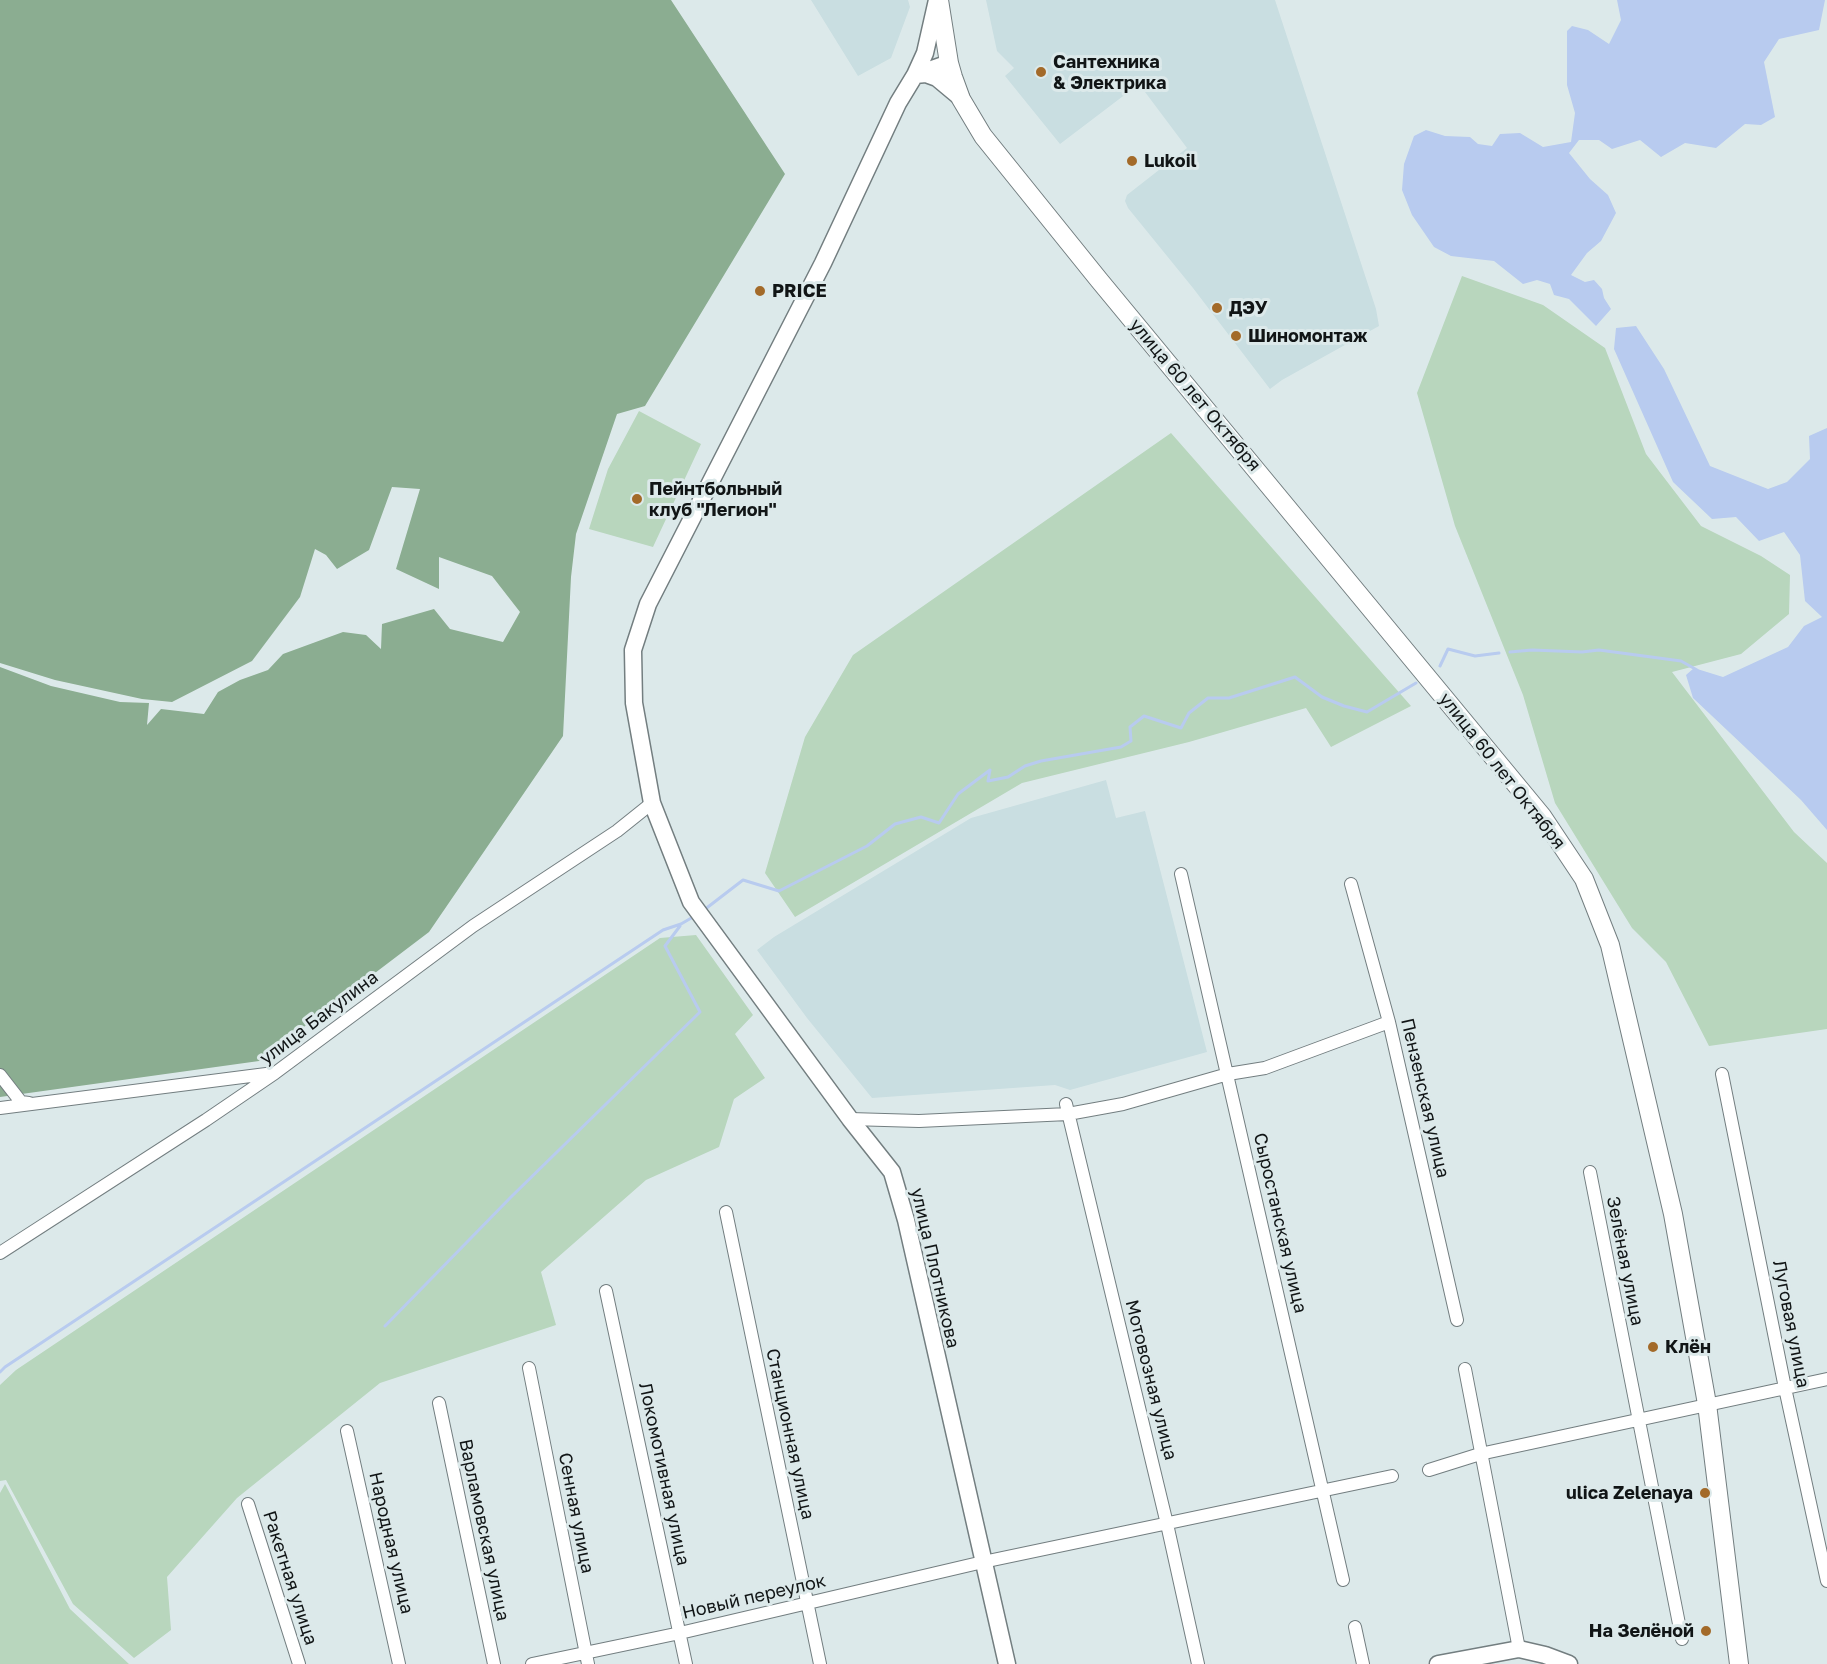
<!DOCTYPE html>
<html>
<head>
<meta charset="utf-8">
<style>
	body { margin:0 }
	canvas { display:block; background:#dce9ea }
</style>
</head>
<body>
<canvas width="1827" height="1664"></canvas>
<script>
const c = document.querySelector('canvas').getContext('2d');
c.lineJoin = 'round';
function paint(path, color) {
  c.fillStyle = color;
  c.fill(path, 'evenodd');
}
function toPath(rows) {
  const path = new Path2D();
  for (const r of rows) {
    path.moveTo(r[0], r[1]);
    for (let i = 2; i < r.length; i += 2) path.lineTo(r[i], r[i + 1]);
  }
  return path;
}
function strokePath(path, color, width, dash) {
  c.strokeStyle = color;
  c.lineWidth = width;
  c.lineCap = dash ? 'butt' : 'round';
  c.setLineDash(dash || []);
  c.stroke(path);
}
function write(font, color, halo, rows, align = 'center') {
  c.font = font + ' "Golos Text",sans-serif';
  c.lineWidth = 6;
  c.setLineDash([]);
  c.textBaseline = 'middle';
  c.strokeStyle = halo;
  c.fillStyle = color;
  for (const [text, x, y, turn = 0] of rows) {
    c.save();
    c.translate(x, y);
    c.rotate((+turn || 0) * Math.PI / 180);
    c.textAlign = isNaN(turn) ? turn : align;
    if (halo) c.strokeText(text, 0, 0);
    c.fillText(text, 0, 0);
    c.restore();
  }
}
const built = toPath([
	[811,0,908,0,910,7,891,58,858,76],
	[986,0,1275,0,1376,309,1379,326,1282,380,1270,389,1193,288,1128,208,1125,201,1127,195,1187,148,1139,84,1060,144,1005,76,1014,68,997,51],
	[1106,780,1116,818,1145,811,1207,1052,1070,1090,1055,1085,872,1098,807,1018,757,950,774,937,971,818]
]);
const green = toPath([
	[1462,276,1543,305,1605,348,1646,454,1701,526,1761,556,1790,575,1789,614,1741,654,1672,672,1794,832,1827,863,1827,1029,1709,1046,1666,962,1632,928,1555,803,1523,695,1455,526,1417,393],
	[639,411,701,444,653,547,589,529,608,469],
	[1171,433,1411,706,1331,747,1306,708,1189,742,1022,783,795,917,765,873,805,737,853,655],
	[696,935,753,1015,735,1034,765,1078,734,1099,719,1147,646,1180,541,1272,556,1325,380,1383,237,1498,167,1577,171,1630,134,1658,73,1604,6,1480,0,1481,0,1385,16,1370,660,938],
	[5,1484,70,1609,129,1664,0,1664,0,1493]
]);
const forest = toPath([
	[0,0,671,0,785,174,645,406,617,414,576,534,571,577,563,736,429,932,259,1061,0,1097,0,667,51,686,120,702,149,703,147,725,161,709,204,714,218,692,240,680,268,670,283,654,343,632,366,635,381,649,382,624,434,609,450,629,503,642,520,612,492,576,439,557,439,589,396,569,420,489,392,487,369,550,337,569,326,555,315,549,300,597,252,661,172,702,142,699,55,680,0,663]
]);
const water = toPath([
	[1617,0,1825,0,1819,30,1779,39,1764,62,1775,117,1761,125,1745,124,1716,148,1685,143,1661,157,1640,140,1612,149,1599,140,1579,140,1569,153,1590,179,1608,195,1616,213,1601,241,1587,253,1571,275,1585,282,1594,280,1602,289,1604,298,1611,309,1596,326,1569,299,1554,295,1550,284,1537,280,1523,284,1494,261,1451,256,1434,247,1412,215,1402,190,1404,164,1414,136,1426,130,1445,136,1470,137,1478,144,1492,146,1500,134,1520,133,1543,147,1571,142,1575,113,1567,85,1567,31,1572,26,1588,30,1609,44,1621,20],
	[1636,326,1664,369,1710,466,1768,489,1787,482,1810,459,1809,436,1827,428,1827,830,1801,800,1693,698,1686,675,1694,668,1723,677,1788,647,1804,626,1822,617,1805,601,1800,555,1784,532,1759,541,1736,517,1712,519,1673,482,1614,349,1616,328]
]);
const stream = toPath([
	[1510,652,1532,650,1582,652,1599,650,1681,661,1697,670],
	[1440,666,1448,649,1475,656,1499,653],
	[704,910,743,880,779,891,867,846,895,824,921,817,939,823,958,794,990,770,988,781,1008,777,1025,766,1041,761,1121,747,1131,741,1130,727,1144,716,1181,728,1189,713,1208,698,1229,698,1295,677,1322,697,1344,706,1367,712,1416,683],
	[385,1326,511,1197,700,1012,665,946,680,926],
	[0,1372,5,1367,663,930,681,924,693,917]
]);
const street = toPath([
	[1181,874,1343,1580],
	[1351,884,1389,1022,1457,1320],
	[1722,1074,1785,1388,1827,1581],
	[0,1075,21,1102,29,1103],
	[1066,1104,1167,1524,1198,1664],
	[0,1108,274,1073],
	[850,1119,919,1121,1068,1114,1123,1104,1228,1074,1265,1068,1389,1022],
	[1590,1172,1682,1639],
	[726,1212,820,1664],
	[0,1253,206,1120,275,1073,473,926,617,831,652,803],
	[606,1291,686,1664],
	[529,1368,588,1664],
	[1465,1369,1519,1649],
	[439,1403,494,1664],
	[347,1431,399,1664],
	[1429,1470,1480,1454,1827,1379],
	[248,1504,299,1664],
	[1355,1627,1363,1664],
	[532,1664,680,1633,983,1562,1392,1476]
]);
const secondary = toPath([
	[937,0,925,53,915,75,926,74,937,78,961,98],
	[949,63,915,75,898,103,823,263,648,604,633,650,634,703,652,803,691,902,850,1119,892,1172,906,1220,1007,1664],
	[1438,1664,1519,1649,1545,1655,1569,1664]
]);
const primary = toPath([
	[939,0,949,63,953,77,961,99,983,136,1099,280,1542,816,1584,879,1610,945,1673,1214,1707,1404,1739,1664]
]);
const markers = [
	[1041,72,6,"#a36a29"],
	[1132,161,6,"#a36a29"],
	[760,291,6,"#a36a29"],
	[1217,308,6,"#a36a29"],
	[1236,336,6,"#a36a29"],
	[637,499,6,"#a36a29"],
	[1653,1347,6,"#a36a29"],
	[1705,1493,6,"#a36a29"],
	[1706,1631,6,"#a36a29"]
];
const poiNames = [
	["Сантехника",1053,62],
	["& Электрика",1053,83],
	["Lukoil",1144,161],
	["PRICE",772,291],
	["ДЭУ",1229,308],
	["Шиномонтаж",1248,336],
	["Пейнтбольный",649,489],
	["клуб \"Легион\"",649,510],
	["Клён",1665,1347],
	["ulica Zelenaya",1693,1493,"right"],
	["На Зелёной",1694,1631,"right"]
];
const streetNames = [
	["улица 60 лет Октября",1195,395,50],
	["улица 60 лет Октября",1502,771,52],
	["улица Бакулина",319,1018,-37],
	["Пензенская улица",1425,1098,77],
	["Сыростанская улица",1280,1223,77],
	["Зелёная улица",1625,1261,79],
	["улица Плотникова",935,1268,77],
	["Луговая улица",1791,1324,79],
	["Мотовозная улица",1151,1380,76],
	["Станционная улица",790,1434,78],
	["Локомотивная улица",664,1474,78],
	["Сенная улица",576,1513,79],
	["Варламовская улица",484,1530,78],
	["Народная улица",391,1543,77],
	["Ракетная улица",290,1578,72],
	["Новый переулок",754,1597,-13]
];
paint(built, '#c9dee1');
paint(green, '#b8d6bd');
paint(forest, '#8bad91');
paint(water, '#b8cbef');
strokePath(stream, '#b8cbef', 3);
strokePath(street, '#737e80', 14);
strokePath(secondary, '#737e80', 19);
strokePath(primary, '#737e80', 20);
strokePath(street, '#fff', 12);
strokePath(secondary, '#fff', 16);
strokePath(primary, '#fff', 18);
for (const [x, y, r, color] of markers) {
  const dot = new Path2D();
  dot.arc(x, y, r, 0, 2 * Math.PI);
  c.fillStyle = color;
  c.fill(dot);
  strokePath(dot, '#dce9ea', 2);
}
write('bold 18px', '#111516', '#dce9ea', poiNames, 'left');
write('18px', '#111516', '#dce9ea', streetNames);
</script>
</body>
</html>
